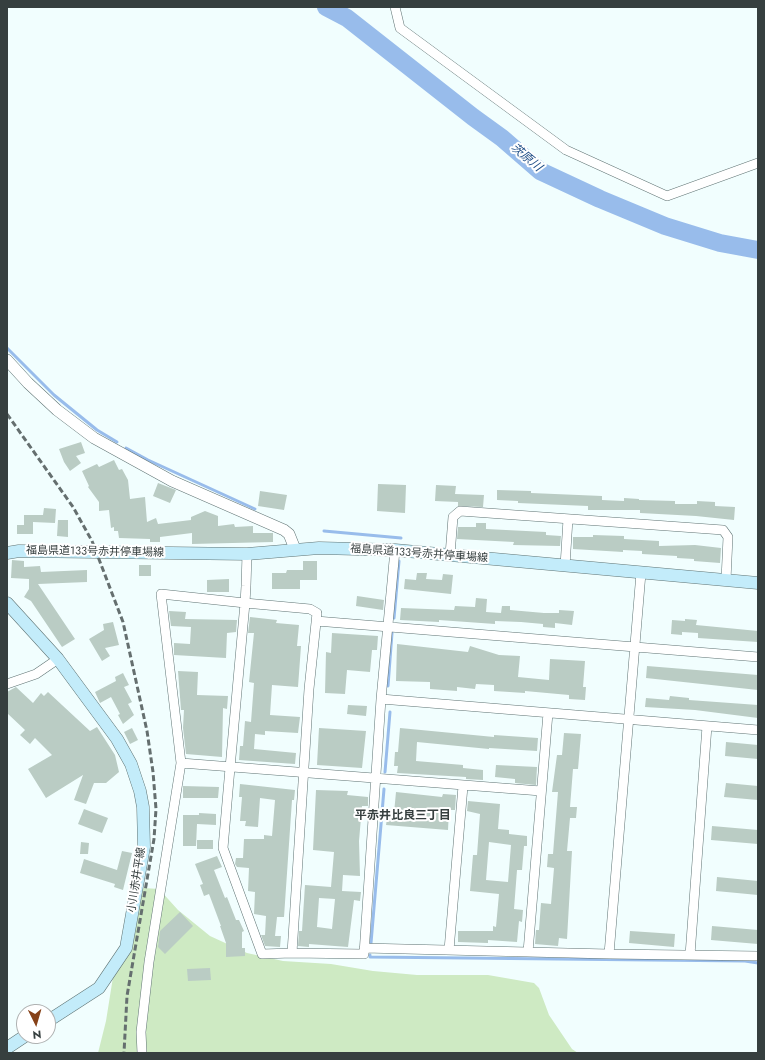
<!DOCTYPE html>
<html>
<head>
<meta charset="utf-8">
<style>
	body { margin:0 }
	#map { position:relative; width:765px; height:1060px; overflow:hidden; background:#f1fefe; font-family:Jost,sans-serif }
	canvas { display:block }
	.frame { position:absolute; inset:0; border:8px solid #363f3f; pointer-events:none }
	.north { position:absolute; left:16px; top:1004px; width:40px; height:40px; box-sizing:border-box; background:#fff; border:1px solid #afb2b2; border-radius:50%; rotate:175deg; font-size:11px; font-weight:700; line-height:16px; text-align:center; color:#363f3f }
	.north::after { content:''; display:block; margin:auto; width:14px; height:18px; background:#864118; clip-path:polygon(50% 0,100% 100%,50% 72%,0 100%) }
</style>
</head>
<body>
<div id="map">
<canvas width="765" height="1060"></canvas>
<div class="frame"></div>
<div class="north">N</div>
</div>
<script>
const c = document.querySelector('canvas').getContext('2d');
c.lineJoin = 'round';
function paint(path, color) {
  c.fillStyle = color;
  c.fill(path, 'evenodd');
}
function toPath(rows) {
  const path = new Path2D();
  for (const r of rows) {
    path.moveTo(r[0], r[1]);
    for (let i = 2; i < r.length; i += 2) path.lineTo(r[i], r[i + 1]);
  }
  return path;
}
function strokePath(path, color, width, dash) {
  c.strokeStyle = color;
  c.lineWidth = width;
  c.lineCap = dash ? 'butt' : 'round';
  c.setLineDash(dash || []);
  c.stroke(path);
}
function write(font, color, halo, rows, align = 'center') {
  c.font = font + ' Jost,"Noto Sans JP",sans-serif';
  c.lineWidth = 4;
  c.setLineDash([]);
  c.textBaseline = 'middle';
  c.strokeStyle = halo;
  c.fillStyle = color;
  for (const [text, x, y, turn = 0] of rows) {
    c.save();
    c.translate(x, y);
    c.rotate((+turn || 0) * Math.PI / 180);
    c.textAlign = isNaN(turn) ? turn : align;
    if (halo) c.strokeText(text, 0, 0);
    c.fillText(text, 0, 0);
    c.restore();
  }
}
const green = toPath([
	[144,888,159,889,178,910,210,936,247,953,283,961,331,964,373,971,417,975,488,975,534,983,539,988,549,1015,572,1049,578,1053,98,1053,106,1021,113,977,135,896]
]);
const stream = toPath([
	[7,348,54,395,97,430,117,442],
	[126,448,148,460,255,509],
	[324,531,401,538],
	[394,618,399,561],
	[388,686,392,633],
	[385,772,390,712],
	[371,943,384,789],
	[370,955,370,957,745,961,758,963]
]);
const river = toPath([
	[326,7,347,18,473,117,502,138,540,171,600,199,665,226,720,243,758,250]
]);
const building = toPath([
	[81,442,85,453,76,456,81,463,70,471,64,462,59,449],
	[114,460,119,470,122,469,128,480,130,499,145,497,147,522,156,518,158,524,191,520,191,517,205,511,218,516,218,526,234,524,235,527,253,526,253,533,273,533,273,542,192,544,192,533,160,537,160,542,150,542,150,539,119,538,118,531,114,531,114,527,111,528,109,510,99,511,99,502,88,487,89,486,82,471,97,464,99,467],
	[158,483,176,490,170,503,153,496],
	[378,484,406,485,405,513,377,511],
	[436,485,456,486,455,494,484,495,483,507,458,506,458,502,435,501],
	[497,490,531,491,531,493,602,496,602,500,624,501,624,498,639,499,639,500,675,501,675,504,697,504,697,501,715,502,715,506,735,507,734,520,696,516,640,513,640,510,588,510,588,506,518,503,518,501,497,500],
	[260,491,287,495,284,510,258,506],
	[44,508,56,509,55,523,33,522,33,534,17,534,17,525,24,525,24,515,43,515],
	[58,520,68,520,68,537,57,536],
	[476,523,486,523,486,529,546,532,546,535,561,536,560,546,513,545,514,542,457,539,458,527,476,527],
	[593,535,624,536,624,539,659,541,659,546,695,545,721,548,720,563,694,561,694,559,677,558,677,556,642,554,642,551,623,550,623,552,573,549,573,537,593,537],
	[12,560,24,561,24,567,40,566,41,572,87,570,87,582,38,584,75,639,62,647,31,601,24,597,29,589,29,579,11,578],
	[303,561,317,561,317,580,300,580,300,589,272,589,272,573,286,573,287,570,303,570],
	[139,565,151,565,151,576,139,576],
	[417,573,427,573,426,579,442,580,443,574,453,575,451,594,404,589,405,579,416,580],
	[229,579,229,592,207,592,207,580],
	[357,596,384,600,383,610,356,606],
	[476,598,487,599,486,612,501,613,502,606,510,606,510,610,544,613,559,613,559,610,574,611,572,625,555,623,555,628,543,627,543,624,521,622,495,621,495,624,439,620,439,622,400,620,401,608,454,610,455,606,475,607],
	[169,611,186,612,185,619,237,620,236,632,227,633,226,658,174,655,174,643,190,644,191,627,171,626],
	[250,617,277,620,276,623,299,625,297,646,301,646,298,687,272,685,270,715,300,717,298,733,265,731,265,735,255,734,254,749,296,753,295,764,239,760,240,746,243,746,245,721,251,722,254,683,249,682,254,633,248,633],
	[685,619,697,620,696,625,758,631,758,642,698,638,698,633,682,632,682,635,671,634,672,620,685,621],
	[113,622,119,645,105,648,110,656,102,661,89,639,104,630,103,624],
	[332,633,378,636,377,650,372,650,370,672,347,670,345,694,325,693,326,652,331,653],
	[397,644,468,652,470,646,499,655,520,656,518,677,549,680,550,659,585,661,583,687,586,687,585,700,569,699,569,695,525,691,525,693,494,691,494,685,476,684,475,689,457,687,457,691,430,689,430,682,396,681],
	[647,666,758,675,758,690,646,678],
	[178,671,198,672,197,695,228,696,227,709,223,708,222,757,186,754,183,728,184,710,181,710],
	[123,673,129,685,124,687,132,702,128,704,134,715,123,724,118,715,120,714,111,697,100,703,95,692,116,681,115,677],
	[16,687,33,703,41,693,44,696,48,692,90,731,97,727,115,755,119,772,106,783,94,783,86,804,74,800,83,775,46,798,28,769,52,755,35,738,30,744,20,735,25,730,7,713,7,692],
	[670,696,689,698,689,700,758,705,758,718,695,710,645,707,646,698,669,700],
	[348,705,367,706,366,716,347,714],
	[132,728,138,740,130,744,124,732],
	[319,728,366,731,362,768,317,765],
	[400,728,494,737,494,735,538,738,537,751,489,748,489,749,417,742,416,761,463,765,463,768,483,770,483,780,466,779,466,777,397,773,398,766,394,766,395,752,398,752],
	[564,733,581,734,578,769,573,769,570,807,577,807,576,818,570,818,567,851,572,851,567,939,559,938,558,946,535,944,536,930,539,930,541,903,551,904,554,868,547,867,548,854,553,854,558,792,552,792,557,755,562,755],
	[726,742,758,745,758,759,725,756],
	[496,765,537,767,536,785,515,783,515,779,495,777],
	[726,783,758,786,758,800,724,797],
	[240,784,295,790,294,800,292,800,284,917,277,917,275,936,281,936,280,947,265,946,261,935,265,935,266,916,254,914,255,892,248,891,249,868,237,867,235,864,236,858,243,858,244,839,264,839,264,835,272,836,275,800,260,798,258,827,245,826,246,821,240,821,242,797,239,797],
	[183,786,219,787,218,798,183,798],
	[316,790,348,791,347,795,368,797,368,806,362,806,359,841,360,876,343,875,342,891,361,892,360,901,354,900,348,947,309,944,309,947,298,946,299,931,302,931,305,885,331,887,334,852,313,850],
	[319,898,335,899,332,929,317,927],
	[396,792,442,797,443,794,456,795,455,810,449,810,448,830,386,825,388,812,394,813],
	[468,801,500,804,498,829,509,830,509,834,527,836,527,846,524,846,522,870,517,870,514,909,523,910,522,922,519,921,517,942,488,940,488,943,458,942,458,931,493,931,493,926,496,927,499,894,470,891,473,855,477,855,480,814,467,811],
	[489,842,511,845,508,882,486,880],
	[84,809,108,818,102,833,78,824],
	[199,813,216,814,216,825,197,824,196,846,183,846,183,815,199,815],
	[712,826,758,830,758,844,711,840],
	[197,840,213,840,213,849,197,849],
	[81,842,89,843,88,854,80,854],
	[122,851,132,853,123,890,114,887,115,884,80,873,84,859,117,870],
	[217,856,222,867,214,870,225,898,227,897,236,920,239,920,244,931,242,932,242,948,245,948,245,956,226,957,226,943,220,926,221,926,209,894,204,896,200,885,203,884,195,864],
	[717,877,758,881,758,895,716,891],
	[180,912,193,926,165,954,158,947,160,931],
	[712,926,758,930,758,944,711,940],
	[630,931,675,934,674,947,629,943],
	[210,968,211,980,188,981,187,969]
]);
const minor = toPath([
	[395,7,400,28,566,150,667,196,758,163],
	[450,555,453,517,460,511,723,530,728,537,726,580],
	[565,566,568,519],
	[316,621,758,657],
	[7,684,36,674,58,659],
	[381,699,758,730],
	[181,763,541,791],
	[364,948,609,954,641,573],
	[449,950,463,786],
	[528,952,548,713],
	[292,953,364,954,381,699,395,550],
	[609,954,758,956],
	[690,955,707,726],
	[142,1053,141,1032,149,962,181,763,161,594,245,603,310,609,317,613,309,689,292,953,262,954,223,848,230,768,245,603,246,586,247,554]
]);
const tertiary = toPath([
	[7,360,28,383,57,410,94,438,172,481,284,530,289,534,295,549]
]);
const secondary = toPath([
	[7,553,19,551,247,554,319,548,395,550,758,583],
	[7,603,58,659,117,739,131,764,140,791,143,807,144,847,126,948,99,988,48,1021],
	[7,1048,25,1036]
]);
const rail = toPath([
	[7,414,73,507,92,541,123,622,147,731,153,772,156,809,154,839,127,996,124,1053]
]);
const streetNames = [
	["福島県道133号赤井停車場線",95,552,1],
	["福島県道133号赤井停車場線",419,554,4],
	["小川赤井平線",137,880,-81]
];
const waterNames = [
	["茨原川",526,158,40]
];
const neighbourhoodNames = [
	["平赤井比良三丁目",403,816]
];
paint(green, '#ceeac3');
strokePath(stream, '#98bceb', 3);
strokePath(river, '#98bceb', 18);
paint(building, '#baccc4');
strokePath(minor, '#607474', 10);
strokePath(tertiary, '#607474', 12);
strokePath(secondary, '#607474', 13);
strokePath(minor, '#fff', 9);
strokePath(tertiary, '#fff', 11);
strokePath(secondary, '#c3ecfa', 12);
strokePath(rail, '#656f6f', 3, [6, 3]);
write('11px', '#363f3f', '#fff', streetNames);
write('italic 12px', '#1d4c85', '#fff', waterNames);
write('bold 12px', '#363f3f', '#fff', neighbourhoodNames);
</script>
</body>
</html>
